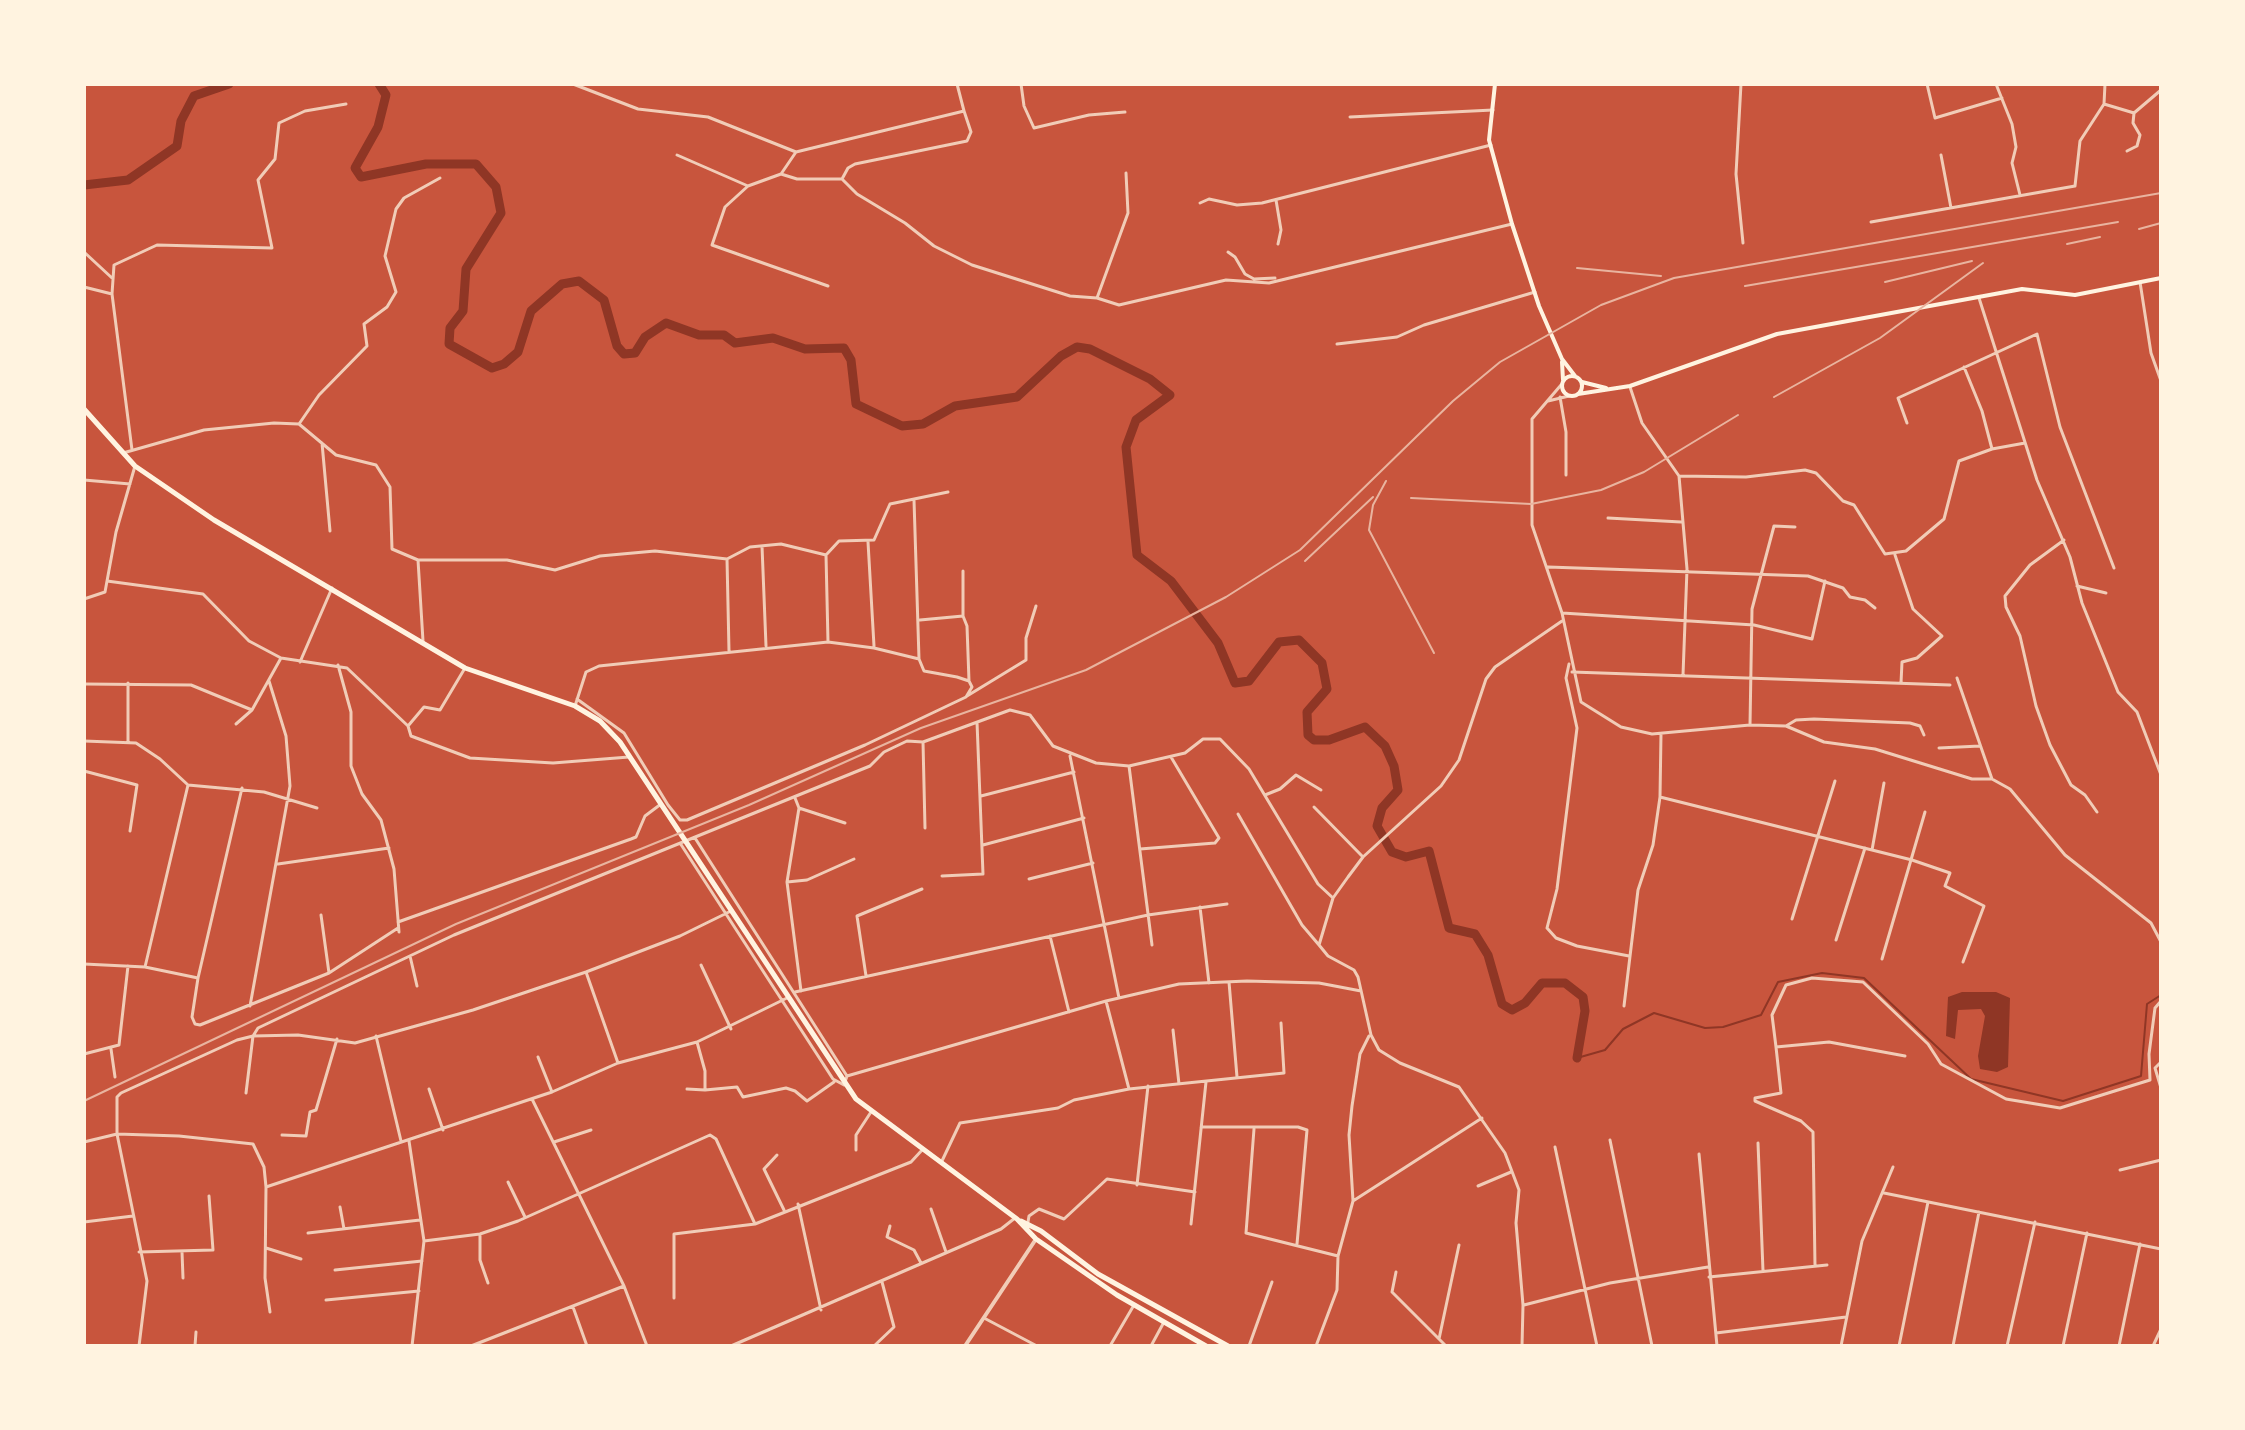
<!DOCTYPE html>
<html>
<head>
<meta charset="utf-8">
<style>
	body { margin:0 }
	#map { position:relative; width:2245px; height:1430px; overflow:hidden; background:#c8553d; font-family:Spectral,serif }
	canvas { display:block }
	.frame { position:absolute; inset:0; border:86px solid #fff3e0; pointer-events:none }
</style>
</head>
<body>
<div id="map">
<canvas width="2245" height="1430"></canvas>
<div class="frame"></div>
</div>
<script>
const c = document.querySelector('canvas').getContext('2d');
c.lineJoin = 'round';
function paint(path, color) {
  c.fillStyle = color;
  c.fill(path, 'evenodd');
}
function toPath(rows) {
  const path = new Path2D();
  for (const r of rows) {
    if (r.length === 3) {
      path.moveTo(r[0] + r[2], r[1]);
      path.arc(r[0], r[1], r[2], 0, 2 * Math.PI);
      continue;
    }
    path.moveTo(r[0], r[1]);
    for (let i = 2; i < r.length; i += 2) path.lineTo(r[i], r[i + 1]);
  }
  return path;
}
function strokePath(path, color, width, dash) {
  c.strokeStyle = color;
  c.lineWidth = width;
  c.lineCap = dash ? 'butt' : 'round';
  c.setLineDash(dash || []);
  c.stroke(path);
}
const water = toPath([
	[1962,992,1996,992,2010,998,2008,1067,1997,1072,1980,1069,1978,1056,1985,1016,1981,1009,1958,1010,1955,1039,1946,1036,1948,997]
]);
const stream = toPath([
	[1577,1058,1605,1050,1623,1029,1654,1013,1705,1028,1723,1027,1761,1015,1778,982,1822,973,1864,978,1971,1079,2063,1101,2141,1076,2147,1004,2161,995]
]);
const river = toPath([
	[379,84,386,95,378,127,355,168,361,177,426,164,476,164,496,187,501,213,466,269,463,311,450,328,449,344,492,368,504,364,518,352,531,311,562,284,579,281,604,300,617,346,624,354,635,353,645,337,666,323,699,335,724,335,735,343,773,338,805,349,844,348,851,360,856,404,902,426,923,424,955,406,1017,397,1061,356,1077,347,1090,349,1150,379,1170,395,1136,420,1126,447,1137,555,1171,581,1218,643,1235,683,1249,681,1279,642,1299,640,1322,663,1327,689,1307,712,1308,735,1314,740,1329,740,1365,727,1385,746,1394,766,1398,790,1382,808,1377,826,1392,852,1406,857,1429,851,1449,928,1475,934,1488,955,1502,1004,1512,1010,1525,1003,1542,983,1565,983,1583,997,1585,1011,1577,1058],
	[84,185,128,180,177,146,181,121,194,96,229,84]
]);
const minor = toPath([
	[573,84,638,109,708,117,796,152],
	[1021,84,1024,106,1034,128,1089,115,1125,112],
	[1741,84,1736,174,1743,243],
	[1927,84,1935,118,2002,98],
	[1996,84,2012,124,2016,147,2012,163,2020,195],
	[2104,104,2134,113,2161,90],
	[1350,117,1493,110],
	[2127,151,2137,146,2140,135,2133,123,2134,113],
	[677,155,748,186],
	[1941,155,1951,208],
	[781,174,797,179,842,179,857,194,905,223,934,246,972,265,1070,296,1097,298,1119,305,1226,280,1269,283,1512,224],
	[842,179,848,168,855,164,967,141,971,132,964,111],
	[1276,200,1281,230,1278,244],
	[1200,203,1209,199,1237,205,1262,203,1491,145],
	[1871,222,2075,186,2080,141,2104,104,2105,84],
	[84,252,112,278],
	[1228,252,1235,257,1245,274,1254,279,1275,278],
	[2140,282,2151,353,2161,381],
	[828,286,712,245,725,207,748,186,781,174,796,152,964,111,957,84],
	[84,287,112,294],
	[1097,298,1128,213,1126,173],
	[1979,298,2037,480,2070,557,2082,603,2118,692,2137,712,2161,775],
	[1337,344,1397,337,1424,325,1535,292],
	[1964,367,1982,411,1992,449],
	[1561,385,1532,419,1532,525,1562,613,1581,702,1621,727,1652,734,1750,725,1786,726,1824,742,1875,749,1972,779,1992,779,2010,789,2065,855,2151,923,2161,942],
	[1630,387,1642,423,1679,476,1746,477,1805,470,1816,473,1843,501,1854,505,1885,554,1906,551,1944,519,1959,461,1992,449,2025,443],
	[1560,397,1566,432,1566,475],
	[1548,401,1569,396],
	[1907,423,1898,398,2037,334,2060,427,2114,568],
	[299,424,319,395,367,346,364,324,387,307,396,292,385,256,396,209,404,198,440,178],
	[322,443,330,531],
	[132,450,112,294,114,265,157,245,272,248,258,180,275,159,279,123,305,111,346,104],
	[123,453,204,430,274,423,299,424,336,455,376,465,390,487,392,549,418,560,423,641],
	[1679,476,1687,569,1683,675],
	[84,480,130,484],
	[1608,518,1681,522],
	[2064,540,2030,565,2005,596,2006,607,2020,636,2036,706,2050,745,2071,785,2085,795,2097,812],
	[868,542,874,646],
	[762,546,766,646],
	[826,555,839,541,874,540,890,504,948,492],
	[1895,555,1913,609,1942,636,1917,658,1902,662,1901,683],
	[727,559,729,651],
	[418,560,507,560,555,570,600,556,655,551,727,559,750,547,781,544,826,555,828,642],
	[1548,567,1808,576,1843,588,1850,597,1865,600,1875,608],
	[107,581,203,594,249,641,281,658,347,668,408,726,411,736,470,758,553,763,629,757],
	[2077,586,2106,593],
	[84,599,105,592,116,532,135,466],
	[1562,613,1754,625,1812,639,1825,581],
	[963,616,967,626,969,681],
	[920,620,963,616,963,571],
	[300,662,332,588],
	[1569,664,1566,678,1577,728,1557,889,1547,928,1556,938,1577,946,1629,956],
	[338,665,351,712,351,766,362,794,381,820,394,869,399,932],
	[1572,672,1950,685],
	[1957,678,1992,779],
	[128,683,128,742],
	[84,684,191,685,252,710,281,658],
	[967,696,1026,660,1026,638,1036,606],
	[577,699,624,733,668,805,680,820,687,820,865,745,966,697,972,687,969,681,957,677,924,671,919,659],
	[575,706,586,672,599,666,828,642,874,648,919,659,914,500],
	[236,724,252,710],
	[1750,725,1752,609,1774,526,1795,527],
	[408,726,424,707,440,710,465,668],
	[1786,726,1796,720,1814,719,1910,723,1920,726,1924,735],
	[1661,734,1660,797,1912,860,1950,873,1945,886,1984,906,1963,962],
	[84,741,136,743,160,759,188,785,264,792,317,808],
	[923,742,925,828],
	[1939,748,1980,746],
	[1070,756,1119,998],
	[1129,766,1152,945],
	[84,771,137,785,130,831],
	[242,788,198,978,192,1017,195,1024,200,1025,329,973,398,928],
	[1265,795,1280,789,1296,775,1321,790],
	[981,796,1074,772],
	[795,798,799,808,787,882,801,991],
	[1314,807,1363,857],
	[799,808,845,823],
	[1238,814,1302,925,1319,945],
	[680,843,833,1079,844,1085,847,1076,695,838],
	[983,845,1084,818],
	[1140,849,1215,843,1219,838,1171,757],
	[1872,850,1884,783],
	[278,864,389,848],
	[942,876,983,874,977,722],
	[1029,879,1093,863],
	[787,882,807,880,854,859],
	[1200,907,1209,983],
	[321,915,329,973],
	[1792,919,1835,781],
	[398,922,631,839,636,837,645,816,661,804],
	[1050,936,1069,1012],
	[1836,940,1865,848],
	[410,956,417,986],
	[1882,959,1925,812],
	[84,964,145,967,198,978],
	[701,965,731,1029],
	[145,967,188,785],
	[586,972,618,1063],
	[866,976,857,916,922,889],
	[1229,982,1237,1077],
	[795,992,1148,915,1227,904],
	[1106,1001,1129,1089],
	[250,1006,290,786,286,736,269,681],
	[1624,1006,1638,890,1653,845,1660,797],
	[1173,1030,1179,1084],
	[376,1036,401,1141],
	[697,1042,705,1071,705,1090,737,1087,743,1097,786,1088,795,1091,807,1101,834,1082],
	[1776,1047,1772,1015,1786,985,1812,978,1863,982,1928,1044,1941,1064,2006,1099,2060,1108,2150,1080,2149,1054,2155,1008,2161,1001],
	[111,1049,115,1077],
	[84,1054,119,1045,128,966],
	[538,1057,552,1092],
	[2161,1062,2155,1068,2161,1088],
	[847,1076,1106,1001,1179,984,1247,981,1319,983,1361,991],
	[429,1089,443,1130],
	[687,1089,705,1090],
	[246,1093,253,1036,258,1028,454,935,870,766,884,752,907,741,923,742,1010,710,1030,715,1053,746,1096,763,1129,766,1185,753,1203,739,1220,739,1249,769,1318,884,1333,898],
	[532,1099,624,1286,647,1346],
	[1201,1127,1298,1127,1307,1130,1297,1244],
	[1254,1129,1246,1233,1338,1256],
	[282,1135,306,1136,310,1112,316,1110,337,1039],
	[1610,1140,1652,1346],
	[409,1141,424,1241,412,1346],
	[84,1142,117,1134,179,1136,253,1144,264,1167,266,1187,265,1278,270,1312],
	[554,1142,591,1130],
	[1758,1143,1763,1271],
	[1555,1147,1597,1346],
	[856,1150,856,1135,871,1112],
	[1699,1154,1717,1346],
	[777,1155,764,1169,784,1210],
	[941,1163,960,1123,1058,1108,1074,1100,1129,1089,1284,1073,1281,1023],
	[2120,1170,2161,1160],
	[508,1182,525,1217],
	[1137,1185,1148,1086],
	[1478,1186,1511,1172],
	[266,1187,552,1092,618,1063,697,1042,789,997],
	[1884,1193,2161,1249],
	[1353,1201,1349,1135,1352,1106,1360,1054,1369,1036],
	[798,1204,821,1310],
	[340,1207,344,1229],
	[931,1209,946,1252],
	[84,1222,133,1216],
	[1028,1222,1029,1216,1039,1209,1064,1219,1107,1179,1195,1192],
	[1191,1224,1206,1082],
	[890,1226,887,1237,914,1250,921,1263],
	[308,1233,420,1220],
	[480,1234,480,1260,488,1283],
	[424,1241,480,1234,518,1221,710,1135,716,1139,755,1224],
	[266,1248,301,1259],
	[139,1252,213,1250,209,1196],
	[182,1252,183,1278],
	[1815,1266,1813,1132,1801,1121,1755,1101,1755,1098,1781,1093,1776,1047,1829,1042,1905,1056],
	[335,1270,422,1261],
	[1396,1272,1392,1292,1446,1346],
	[1709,1277,1827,1265],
	[674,1298,674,1234,755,1224,911,1162,923,1149],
	[326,1300,419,1291],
	[1524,1305,1610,1283,1708,1267],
	[573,1307,587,1346],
	[984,1318,1037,1346],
	[1716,1333,1846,1317],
	[1439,1339,1459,1245],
	[139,1346,147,1281,117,1134,117,1097,121,1093,237,1040,253,1036,298,1035,355,1043,473,1010,586,972,680,936,731,911],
	[195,1346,196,1332],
	[471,1346,624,1286],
	[731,1346,1001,1229,1015,1218],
	[874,1346,894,1327,882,1282],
	[1110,1346,1134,1305],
	[1151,1346,1164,1322],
	[1249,1346,1272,1282],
	[1316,1346,1337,1290,1338,1256,1353,1201,1482,1118],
	[1522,1346,1523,1305,1516,1223,1519,1190,1505,1153,1459,1087,1400,1063,1379,1050,1371,1035,1358,977,1354,970,1328,956,1319,945,1333,898,1348,877,1363,857,1441,786,1459,760,1486,679,1495,667,1562,621],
	[1841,1346,1862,1241,1893,1167],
	[1899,1346,1928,1202],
	[1953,1346,1979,1212],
	[2007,1346,2035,1222],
	[2063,1346,2087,1233],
	[2119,1346,2140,1244],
	[2153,1346,2161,1329]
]);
const tertiary = toPath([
	[965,1346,1036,1239]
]);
const secondary = toPath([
	[1495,84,1489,140,1512,224,1539,306,1562,359,1575,376],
	[1562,362,1563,380],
	[1572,386,10],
	[1582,382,1606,388],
	[1578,394,1630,386,1777,334,2022,289,2075,295,2161,278]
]);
const primary = toPath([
	[84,409,135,466,214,520,465,668,575,706,600,721,620,742,856,1099,1017,1219,1036,1239,1117,1295,1206,1346],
	[1021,1221,1041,1231,1098,1274,1228,1346]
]);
const rail = toPath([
	[2139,229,2161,223],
	[2067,244,2100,237],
	[1577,268,1661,276],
	[1885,282,1972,261],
	[1745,286,2118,222],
	[1774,397,1880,338,1983,263],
	[1386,481,1373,505,1369,530,1434,653],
	[1411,498,1531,504,1601,490,1644,472,1738,415],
	[1305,561,1373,497],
	[84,1101,456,924,749,805,921,728,1086,670,1226,597,1300,550,1453,401,1500,362,1601,305,1674,278,2161,193]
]);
paint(water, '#8f3625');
strokePath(stream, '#8f3625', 2);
strokePath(river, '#8f3625', 9);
strokePath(minor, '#f1ccb7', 3);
strokePath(tertiary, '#f1ccb7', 4);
strokePath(secondary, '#fff3e0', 4);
strokePath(primary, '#fff3e0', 5);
strokePath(rail, '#e9b49f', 2);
</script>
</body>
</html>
